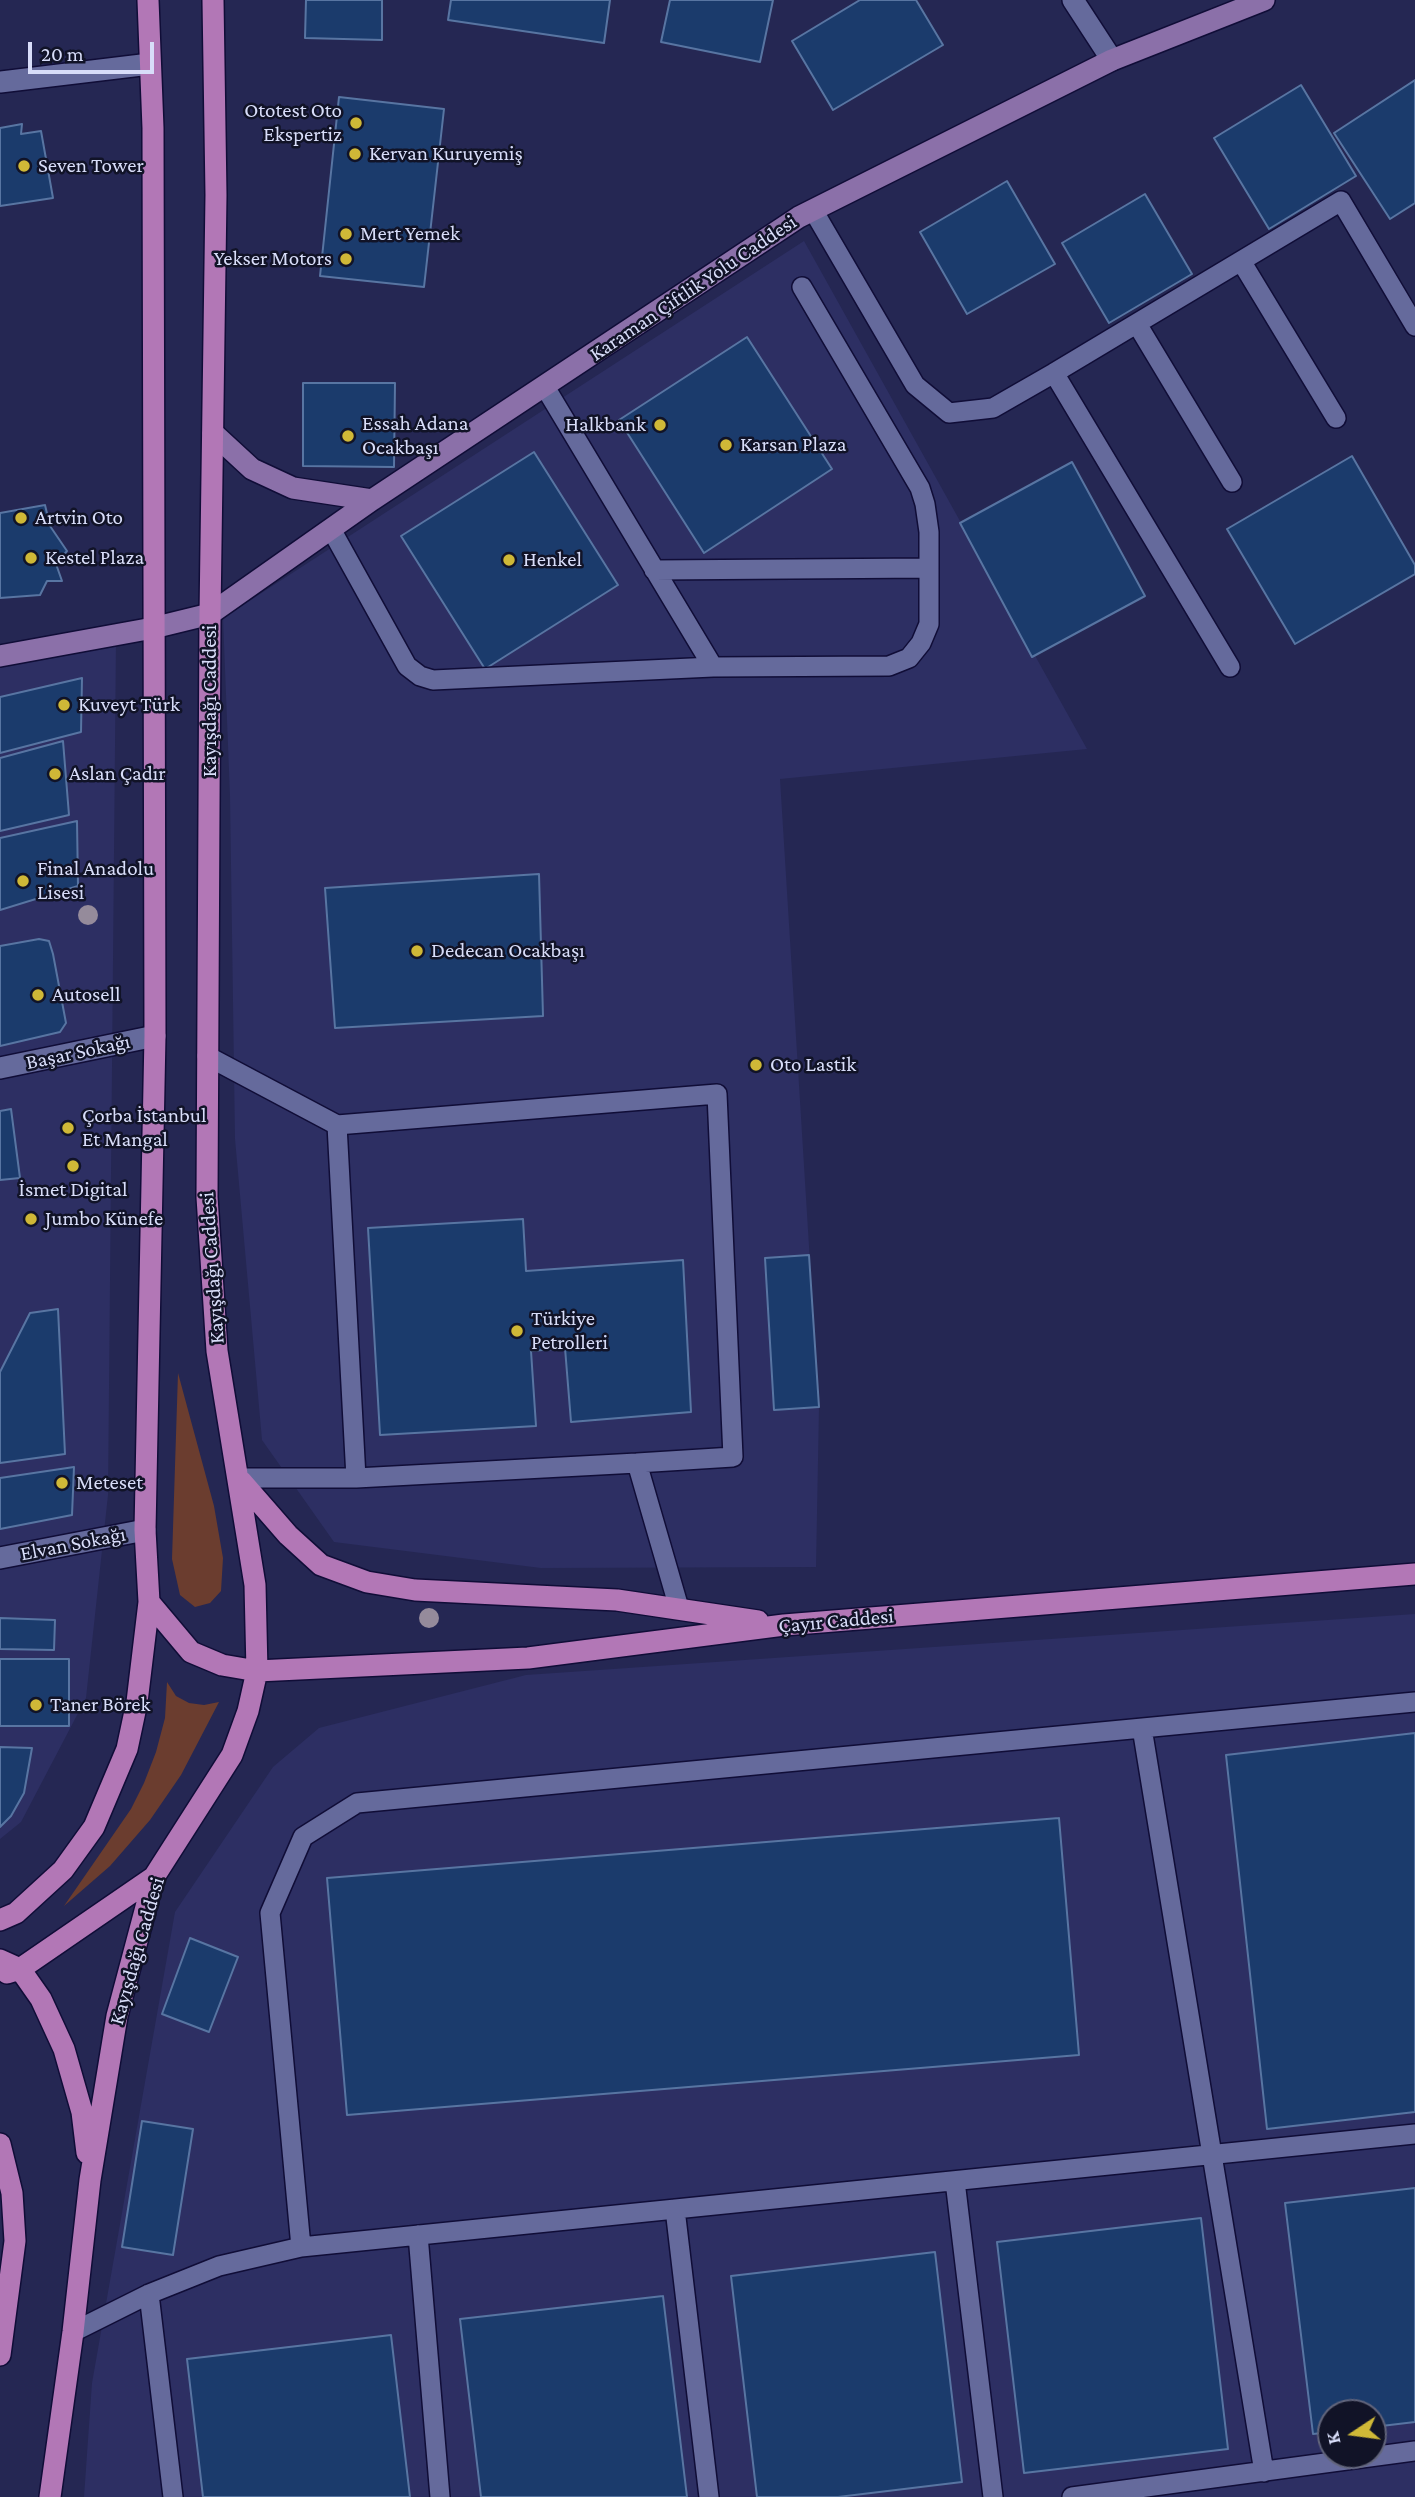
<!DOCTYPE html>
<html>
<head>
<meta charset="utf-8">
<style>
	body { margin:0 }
	#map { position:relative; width:1415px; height:2497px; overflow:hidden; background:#252753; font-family:"Crimson Pro",serif }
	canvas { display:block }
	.north { position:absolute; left:1317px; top:2399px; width:70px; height:70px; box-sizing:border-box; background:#111327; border:2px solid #61647b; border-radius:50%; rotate:257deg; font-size:19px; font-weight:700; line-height:28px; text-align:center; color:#d8ddf9 }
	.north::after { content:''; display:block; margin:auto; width:24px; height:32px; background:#cfb837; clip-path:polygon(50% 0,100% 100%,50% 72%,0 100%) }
	.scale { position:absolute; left:28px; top:42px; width:126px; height:32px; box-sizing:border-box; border:4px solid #d8ddf9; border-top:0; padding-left:9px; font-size:21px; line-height:24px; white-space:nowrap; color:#d8ddf9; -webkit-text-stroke:5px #111327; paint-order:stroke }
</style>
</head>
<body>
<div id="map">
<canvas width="1415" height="2497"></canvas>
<div class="north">K</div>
<div class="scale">20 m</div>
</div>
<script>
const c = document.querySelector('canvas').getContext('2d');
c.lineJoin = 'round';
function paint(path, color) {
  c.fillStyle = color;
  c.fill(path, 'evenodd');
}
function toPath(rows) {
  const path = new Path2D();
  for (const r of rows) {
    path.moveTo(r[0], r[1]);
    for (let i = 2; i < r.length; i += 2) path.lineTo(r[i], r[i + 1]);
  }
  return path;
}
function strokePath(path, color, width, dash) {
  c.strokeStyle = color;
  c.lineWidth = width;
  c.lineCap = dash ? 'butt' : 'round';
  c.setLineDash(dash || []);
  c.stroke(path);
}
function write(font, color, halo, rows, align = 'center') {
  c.font = font + ' "Crimson Pro",serif';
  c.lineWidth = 5;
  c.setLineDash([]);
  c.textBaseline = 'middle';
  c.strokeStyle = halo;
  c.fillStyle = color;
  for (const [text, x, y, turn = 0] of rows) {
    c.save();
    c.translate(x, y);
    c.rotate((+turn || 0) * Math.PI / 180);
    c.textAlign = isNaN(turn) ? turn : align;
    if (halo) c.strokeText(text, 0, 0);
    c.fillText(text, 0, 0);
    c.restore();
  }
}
const built = toPath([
	[804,241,1087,749,780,779,819,1407,816,1567,541,1568,334,1542,262,1440,235,1139,230,796,223,618],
	[116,639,108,1495,86,1698,21,1822,0,1839,0,666],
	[1415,1614,1415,2497,84,2497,92,2383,175,1912,273,1767,319,1728,526,1675],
	[1331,2413,1373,2413,1373,2455,1331,2455]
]);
const green = toPath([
	[178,1373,214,1506,223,1558,221,1591,210,1603,195,1607,180,1595,172,1559],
	[167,1682,176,1696,189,1703,204,1705,219,1702,181,1775,150,1820,110,1866,64,1906,131,1809,144,1783,156,1752,165,1718]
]);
const building = toPath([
	[306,0,382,0,382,40,305,38,306,0],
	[451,0,610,0,604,43,448,20,451,0],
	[670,0,773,0,760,62,661,42,670,0],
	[860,0,916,0,943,45,833,110,792,41,860,0],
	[1415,80,1415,203,1390,219,1334,133,1415,80],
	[1301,85,1356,176,1269,229,1214,138,1301,85],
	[339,97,444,109,424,287,320,276,339,97],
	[22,124,21,134,41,131,53,198,0,206,0,128,22,124],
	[1007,181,1055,264,967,314,920,232,1007,181],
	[1145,194,1192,274,1109,323,1062,243,1145,194],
	[747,337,832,469,704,553,619,420,747,337],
	[303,383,395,383,394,467,303,466,303,383],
	[534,452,618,585,485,669,401,536,534,452],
	[1352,456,1415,565,1415,574,1295,644,1227,529,1352,456],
	[1072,462,1145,596,1032,657,960,523,1072,462],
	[45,505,50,526,67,551,56,564,62,581,47,581,40,595,0,598,0,513,45,505],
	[82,678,81,732,0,753,0,697,82,678],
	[63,741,69,815,0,831,0,758,63,741],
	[77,821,78,886,0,910,0,838,77,821],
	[539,874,543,1016,335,1028,325,888,539,874],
	[39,939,49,941,53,954,66,1023,60,1032,0,1046,0,946,39,939],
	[11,1109,20,1178,0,1180,0,1111,11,1109],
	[523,1219,526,1271,683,1260,691,1412,571,1422,565,1348,531,1351,536,1426,380,1435,368,1228,523,1219],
	[809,1255,819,1407,774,1410,765,1258,809,1255],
	[58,1309,65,1454,0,1463,0,1372,30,1313,58,1309],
	[74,1467,72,1515,0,1529,0,1478,74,1467],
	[0,1618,55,1620,54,1650,0,1649,0,1618],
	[0,1659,69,1659,69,1726,0,1726,0,1659],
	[1415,1733,1415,2112,1267,2129,1226,1755,1415,1733],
	[0,1747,32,1748,24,1793,11,1816,0,1827,0,1747],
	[1059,1818,1079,2055,347,2115,327,1878,1059,1818],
	[190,1938,238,1957,209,2032,162,2014,190,1938],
	[142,2121,193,2129,173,2255,122,2247,142,2121],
	[1415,2188,1415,2422,1373,2427,1373,2413,1331,2413,1331,2432,1313,2434,1285,2203,1415,2188],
	[1201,2218,1228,2449,1024,2473,997,2242,1201,2218],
	[935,2252,962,2482,838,2497,757,2497,731,2276,935,2252],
	[663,2296,687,2497,481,2497,460,2319,663,2296],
	[391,2335,410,2497,203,2497,187,2359,391,2335]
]);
const lane = toPath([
	[813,210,915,385,949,413,993,408,1054,373],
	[1241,261,1336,418],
	[1137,324,1232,482],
	[545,387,713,667,889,666,909,658,921,643,929,624,929,532,925,504,920,488,802,287],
	[331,529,407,666,420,676,433,680,713,667],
	[654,570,929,568],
	[1230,667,1054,373,1341,201,1415,326],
	[207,1056,337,1125,356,1478],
	[337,1125,717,1094,733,1457,637,1463],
	[239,1478,356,1478,637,1463,679,1608],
	[1142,1728,1264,2472],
	[955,2181,993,2497],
	[675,2209,709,2497],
	[418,2235,440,2497],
	[301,2247,270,1913,303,1837,357,1803,1415,1702],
	[149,2294,173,2497],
	[73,2332,149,2294,219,2266,301,2247,1415,2134],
	[1072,2497,1415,2451]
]);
const street = toPath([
	[1073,0,1112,60],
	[0,82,150,64],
	[0,1068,155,1036],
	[0,1558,145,1530]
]);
const secondary = toPath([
	[213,433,252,469,293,488,372,500],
	[0,656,153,628,210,614,372,500,799,217,1112,60,1264,0]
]);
const primary = toPath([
	[241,1481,288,1535,321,1565,367,1582,415,1590,617,1600,758,1621],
	[149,1602,191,1652,222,1665,257,1671,528,1658,784,1625,1415,1574],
	[0,1920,16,1913,63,1870,94,1827,127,1749,137,1702,149,1602,145,1530,155,1036,153,128,148,0],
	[0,1960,20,1969,41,1999,64,2049,82,2112,87,2153],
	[7,1973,20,1969,154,1877],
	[0,2144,12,2193,15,2241,0,2355],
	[50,2497,73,2332,90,2180,117,2016,154,1877,232,1755,248,1711,257,1671,255,1585,217,1351,207,1197,210,614,216,195,213,0]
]);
const trees = [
	[88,915],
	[429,1618]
];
const markers = [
	[356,123,7,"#cfb837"],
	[355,154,7,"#cfb837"],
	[24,166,7,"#cfb837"],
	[346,234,7,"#cfb837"],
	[346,259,7,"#cfb837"],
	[660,425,7,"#cfb837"],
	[348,436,7,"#cfb837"],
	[726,445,7,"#cfb837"],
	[21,518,7,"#cfb837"],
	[31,558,7,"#cfb837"],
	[509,560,7,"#cfb837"],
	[64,705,7,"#cfb837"],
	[55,774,7,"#cfb837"],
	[23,881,7,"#cfb837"],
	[417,951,7,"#cfb837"],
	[38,995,7,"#cfb837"],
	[756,1065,7,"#cfb837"],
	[68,1128,7,"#cfb837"],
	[73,1166,7,"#cfb837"],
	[31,1219,7,"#cfb837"],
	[517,1331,7,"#cfb837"],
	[62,1483,7,"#cfb837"],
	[36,1705,7,"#cfb837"]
];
const poiNames = [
	["Ototest Oto",342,111,"right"],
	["Ekspertiz",342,135,"right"],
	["Kervan Kuruyemiş",369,154],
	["Seven Tower",38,166],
	["Mert Yemek",360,234],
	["Yekser Motors",332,259,"right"],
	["Essah Adana",362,424],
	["Ocakbaşı",362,448],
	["Halkbank",646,425,"right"],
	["Karsan Plaza",740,445],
	["Artvin Oto",35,518],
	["Kestel Plaza",45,558],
	["Henkel",523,560],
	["Kuveyt Türk",78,705],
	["Aslan Çadır",69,774],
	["Final Anadolu",37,869],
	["Lisesi",37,893],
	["Dedecan Ocakbaşı",431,951],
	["Autosell",52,995],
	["Oto Lastik",770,1065],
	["Çorba İstanbul",82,1116],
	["Et Mangal",82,1140],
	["İsmet Digital",73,1190,"center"],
	["Jumbo Künefe",45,1219],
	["Türkiye",531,1319],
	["Petrolleri",531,1343],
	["Meteset",76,1483],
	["Taner Börek",50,1705]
];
const streetNames = [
	["Karaman Çiftlik Yolu Caddesi",693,288,-34],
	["Kayışdağı Caddesi",210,701,-90],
	["Başar Sokağı",78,1052,-12],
	["Kayışdağı Caddesi",212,1268,-94],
	["Elvan Sokağı",73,1544,-11],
	["Çayır Caddesi",836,1621,-5],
	["Kayışdağı Caddesi",137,1951,-74]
];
paint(built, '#2d2f63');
paint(green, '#6b3d2f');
paint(building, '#1b3b6c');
strokePath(building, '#5875a2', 2);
strokePath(lane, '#100d37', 22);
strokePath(street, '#100d37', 24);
strokePath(secondary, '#100d37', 24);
strokePath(primary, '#100d37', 24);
strokePath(lane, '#656a9c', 19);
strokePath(street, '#656a9c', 21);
strokePath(secondary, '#8b70a9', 21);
strokePath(primary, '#b277b6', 21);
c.fillStyle = '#958b9b';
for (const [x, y] of trees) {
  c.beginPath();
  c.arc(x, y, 10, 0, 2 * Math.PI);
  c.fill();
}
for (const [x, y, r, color] of markers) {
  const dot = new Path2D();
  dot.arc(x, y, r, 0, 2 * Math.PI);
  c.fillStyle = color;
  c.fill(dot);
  strokePath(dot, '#111327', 2.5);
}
write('21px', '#d8ddf9', '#111327', poiNames, 'left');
write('21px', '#d8ddf9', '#111327', streetNames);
</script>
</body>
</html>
